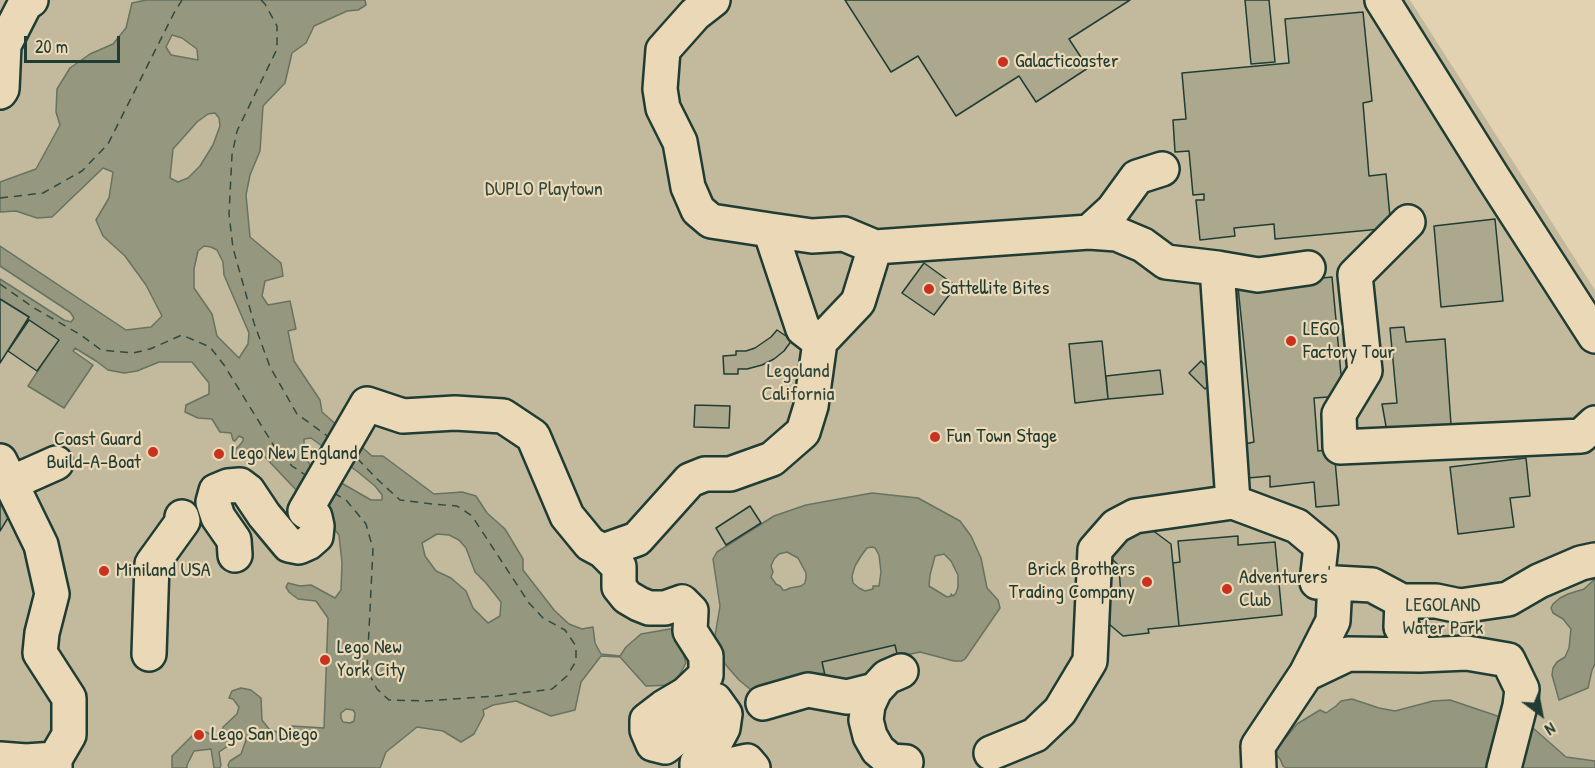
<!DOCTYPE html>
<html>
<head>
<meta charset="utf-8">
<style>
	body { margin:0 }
	#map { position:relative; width:1595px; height:768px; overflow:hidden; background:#e3d2b1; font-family:"Patrick Hand",sans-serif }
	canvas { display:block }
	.north { position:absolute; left:1511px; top:684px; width:60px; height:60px; -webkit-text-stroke:4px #ebd8b6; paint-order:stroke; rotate:148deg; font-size:16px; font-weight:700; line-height:24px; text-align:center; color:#1f3d34 }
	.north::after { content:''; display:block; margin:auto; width:21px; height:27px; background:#1f3d34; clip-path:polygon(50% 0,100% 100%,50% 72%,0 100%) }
	.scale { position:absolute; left:24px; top:36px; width:96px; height:27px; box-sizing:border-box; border:3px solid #1f3d34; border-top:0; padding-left:8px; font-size:18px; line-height:21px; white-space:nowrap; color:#1f3d34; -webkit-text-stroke:4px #ebd8b6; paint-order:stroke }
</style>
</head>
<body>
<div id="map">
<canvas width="1595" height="768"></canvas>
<div class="north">N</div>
<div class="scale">20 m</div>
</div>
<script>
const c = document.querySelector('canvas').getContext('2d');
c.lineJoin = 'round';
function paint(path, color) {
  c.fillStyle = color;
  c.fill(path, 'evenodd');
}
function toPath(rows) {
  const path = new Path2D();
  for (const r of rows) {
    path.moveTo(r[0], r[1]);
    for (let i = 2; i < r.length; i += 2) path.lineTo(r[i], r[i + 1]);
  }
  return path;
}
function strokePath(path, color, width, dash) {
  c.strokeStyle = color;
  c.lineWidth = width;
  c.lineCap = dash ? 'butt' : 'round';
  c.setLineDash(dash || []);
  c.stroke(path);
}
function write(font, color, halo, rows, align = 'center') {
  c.font = font + ' "Patrick Hand",sans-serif';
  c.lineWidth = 4.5;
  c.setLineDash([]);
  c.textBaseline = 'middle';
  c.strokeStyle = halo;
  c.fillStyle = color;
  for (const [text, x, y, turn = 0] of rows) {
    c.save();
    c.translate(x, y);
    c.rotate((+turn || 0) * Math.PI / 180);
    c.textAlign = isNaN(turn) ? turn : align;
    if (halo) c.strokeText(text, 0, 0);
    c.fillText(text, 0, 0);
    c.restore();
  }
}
const green = toPath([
	[0,0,1410,0,1595,290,1595,768,0,768]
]);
const water = toPath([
	[146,0,365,0,366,5,358,10,347,11,314,26,306,43,292,53,285,83,263,106,260,151,250,175,246,195,250,237,281,263,283,276,265,281,262,296,268,305,290,301,296,329,288,331,294,361,320,400,322,412,372,456,383,456,434,494,462,492,476,496,487,513,505,529,523,559,523,570,554,610,569,624,582,629,593,627,595,643,601,654,620,656,626,647,641,634,676,628,686,663,674,685,646,686,620,657,601,656,581,682,575,710,551,716,516,701,493,705,483,710,484,715,474,734,461,742,443,731,417,727,386,752,380,768,229,768,228,765,230,761,241,754,246,740,243,733,237,732,228,746,219,752,221,765,220,768,214,768,211,749,194,751,187,765,187,768,172,768,172,756,193,735,206,732,215,737,221,735,223,727,237,714,239,707,233,699,229,698,232,691,241,688,251,690,261,698,262,720,269,729,277,732,289,730,292,726,324,728,328,618,316,601,298,599,289,592,286,587,288,583,300,586,311,585,335,598,341,590,342,563,339,535,319,510,300,494,264,456,252,459,234,457,234,450,239,446,243,441,243,438,239,436,235,441,233,440,231,433,220,432,212,419,198,418,185,412,186,405,209,394,209,383,192,362,159,362,137,371,124,373,108,370,96,361,75,348,73,351,93,365,64,408,28,386,58,340,28,319,29,317,0,299,0,279,64,320,71,322,74,318,70,312,0,266,0,246,126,330,151,327,162,316,146,285,125,256,103,236,96,220,109,198,113,172,103,168,52,217,37,218,16,211,0,212,0,182,36,169,60,125,56,112,57,89,70,68,90,54,113,44,126,28,132,3,146,0],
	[172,35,182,38,197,49,198,60,171,55,166,47,172,35],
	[215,113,219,118,220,126,213,145,200,166,188,178,178,182,170,178,173,149,197,122,208,114,215,113],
	[204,246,211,247,217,250,223,262,224,275,249,333,248,344,239,358,217,336,212,314,194,288,194,269,198,251,204,246],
	[311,438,358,472,375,486,382,495,382,500,371,500,310,465,304,454,304,439,311,438],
	[437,534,449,535,459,540,466,548,475,572,486,583,501,602,500,616,488,623,473,608,466,591,451,578,436,571,425,556,422,543,437,534],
	[346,709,353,710,355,713,354,721,350,723,343,722,341,718,341,713,346,709],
	[872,493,918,498,960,521,971,536,981,558,987,588,998,600,1000,608,965,659,962,661,954,661,920,652,774,684,757,695,739,680,725,664,715,636,720,606,713,559,717,552,774,516,806,505,872,493],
	[872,547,875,548,879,555,881,572,879,586,873,586,873,589,865,591,859,588,853,583,852,576,855,566,861,556,867,548,872,547],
	[787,552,798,558,806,573,806,578,805,583,801,586,790,588,786,590,783,590,780,586,776,584,771,577,773,572,771,566,774,559,779,554,787,552],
	[944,554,951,561,958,575,958,587,956,593,953,596,951,594,951,596,947,597,929,586,930,575,935,556,944,554],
	[1595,579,1595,664,1592,670,1588,688,1559,700,1552,675,1553,668,1557,662,1565,657,1569,648,1571,629,1563,619,1553,613,1551,608,1553,604,1560,598,1568,594,1584,589,1595,579],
	[1352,699,1379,708,1395,711,1433,701,1450,700,1533,728,1566,757,1595,761,1595,768,1286,768,1283,766,1280,759,1274,752,1297,724,1320,710,1326,713,1336,706,1341,701,1352,699]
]);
const ferry = toPath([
	[261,0,265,4,277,26,277,49,237,131,232,155,229,214,233,248,254,323,270,367,297,414,330,438],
	[0,198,43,193,82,171,108,144,174,13,182,0],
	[0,284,34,308,81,335,101,350,133,353,150,349,182,335,210,347,224,365,274,446,292,466,307,476],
	[334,493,346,500,366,524,373,549,367,670,377,689,389,700,425,701,497,696,552,689,567,676,576,661,576,646,565,630,543,618,529,603,472,516,457,506,432,504,400,500,377,479,356,457]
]);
const building = toPath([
	[845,0,1130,0,1069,39,1088,68,1036,102,1019,76,956,116,918,56,891,72,845,0],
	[1245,0,1269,0,1275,62,1251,64,1245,0],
	[1363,12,1372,101,1363,103,1369,176,1386,174,1391,228,1275,239,1274,224,1234,228,1235,236,1200,240,1196,200,1204,200,1204,194,1193,195,1189,151,1175,152,1173,120,1186,119,1182,73,1289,63,1285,19,1363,12],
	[1495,219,1503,301,1441,307,1434,226,1495,219],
	[924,263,956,286,934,315,902,293,924,263],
	[1332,277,1343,396,1314,398,1318,451,1334,449,1339,505,1316,507,1314,482,1270,487,1270,476,1248,478,1245,444,1254,442,1238,287,1332,277],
	[0,299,29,317,0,363,0,299],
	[29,320,59,340,37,371,8,351,29,320],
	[1404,327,1406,342,1445,339,1452,439,1389,443,1382,404,1397,403,1390,328,1404,327],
	[777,330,792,340,784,351,774,359,762,365,747,369,738,369,738,374,724,374,723,356,736,355,736,351,746,351,755,348,771,337,777,330],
	[1102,341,1108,399,1075,403,1069,344,1102,341],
	[1201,361,1217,377,1205,389,1189,373,1201,361],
	[1160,370,1163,394,1108,399,1106,376,1160,370],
	[695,405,730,406,729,428,694,427,695,405],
	[1526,458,1530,496,1510,498,1514,527,1458,534,1450,467,1526,458],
	[0,500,14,508,0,531,0,500],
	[750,506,761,523,726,545,716,528,750,506],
	[1144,524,1171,544,1179,626,1148,629,1149,633,1123,636,1109,624,1107,599,1121,598,1119,566,1103,550,1144,524],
	[1238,536,1238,545,1275,542,1282,615,1179,626,1173,563,1180,562,1178,541,1238,536],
	[895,645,900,667,827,684,822,662,895,645]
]);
const minor = toPath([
	[713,0,695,14,663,50,660,89,663,108,680,142,688,187,698,210,711,221,770,230,803,329,820,342],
	[1382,0,1492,176,1595,336],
	[0,92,2,89,4,45,25,4,31,0],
	[1408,222,1355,275,1365,371,1339,414,1340,447,1581,436,1595,423],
	[770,230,812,236,844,234,875,247],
	[1089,232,1113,210,1137,177,1162,169],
	[1217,268,1258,275,1308,268],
	[0,461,41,545,52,594,42,633,40,653,69,698,69,735,55,759,55,768],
	[11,483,56,463],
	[1233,502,1297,526,1321,546,1317,582,1372,585,1402,601,1401,627,1420,655,1467,653,1508,660,1522,689,1520,706,1504,768],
	[603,551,619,567,619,587,627,597,639,604,649,608,665,608,682,602,691,611,690,631,706,656,706,675,686,694,664,707,647,720,647,730,653,744,665,747,685,731,702,708,715,700,725,714,723,728,709,754,697,763,697,768],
	[235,555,234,540,218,517,213,502,216,491,228,486,240,485,248,491,264,515,289,545,299,547,308,543,316,536,317,526,315,517,305,511,367,404,403,416,455,413,503,416,533,436,567,516,590,544,603,551,637,539,690,480,705,474,730,474,772,459,803,432,811,406,820,342,858,302,875,247,1089,232,1117,234,1143,245,1166,262,1217,268,1233,502,1135,516,1116,526,1095,550,1090,661,1060,711,1035,735,991,753],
	[1402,601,1436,601,1460,606,1508,599,1539,581,1581,563,1595,560],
	[149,654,152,564,183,521,182,517],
	[901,671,887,677,875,690,868,705,866,720,870,736,878,750,891,761,906,762],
	[1306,674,1348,654,1420,655],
	[763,703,808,690,847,697,875,690],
	[0,759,26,761,55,759],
	[725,768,729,765,747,761,753,768],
	[1259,768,1258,746,1306,674,1333,621,1335,583]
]);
const markers = [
	[1003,62,6,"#c8321e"],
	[929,289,6,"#c8321e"],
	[1291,341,6,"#c8321e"],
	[935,437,6,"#c8321e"],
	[153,452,6,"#c8321e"],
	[219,454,6,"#c8321e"],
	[104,571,6,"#c8321e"],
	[1147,582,6,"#c8321e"],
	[1227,589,6,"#c8321e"],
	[325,660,6,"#c8321e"],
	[199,735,6,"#c8321e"]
];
const poiNames = [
	["Galacticoaster",1015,62],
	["Sattellite Bites",941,289],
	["LEGO",1303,330],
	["Factory Tour",1303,353],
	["Fun Town Stage",947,437],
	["Coast Guard",141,440,"right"],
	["Build-A-Boat",141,463,"right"],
	["Lego New England",231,454],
	["Brick Brothers",1135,570,"right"],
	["Trading Company",1135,593,"right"],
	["Miniland USA",116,571],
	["Adventurers'",1239,578],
	["Club",1239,601],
	["Lego New",337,648],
	["York City",337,671],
	["Lego San Diego",211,735]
];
const parkNames = [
	["DUPLO Playtown",544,190],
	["Legoland",798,372],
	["California",798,395],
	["LEGOLAND",1443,606],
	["Water Park",1443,629]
];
paint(green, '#c3b99c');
paint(water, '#96977f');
strokePath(water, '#667361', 1.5);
strokePath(ferry, '#314a3f', 1.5, [8, 6]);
paint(building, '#aca88e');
strokePath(building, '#1f3d34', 1.5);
strokePath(minor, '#1f3d34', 38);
strokePath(minor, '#ebd8b6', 33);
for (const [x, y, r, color] of markers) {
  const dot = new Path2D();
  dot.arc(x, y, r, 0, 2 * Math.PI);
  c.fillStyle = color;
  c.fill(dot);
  strokePath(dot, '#ebd8b6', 2);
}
write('20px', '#1f3d34', '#ebd8b6', poiNames, 'left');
write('20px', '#2f493e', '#ebd8b6', parkNames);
</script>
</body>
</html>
